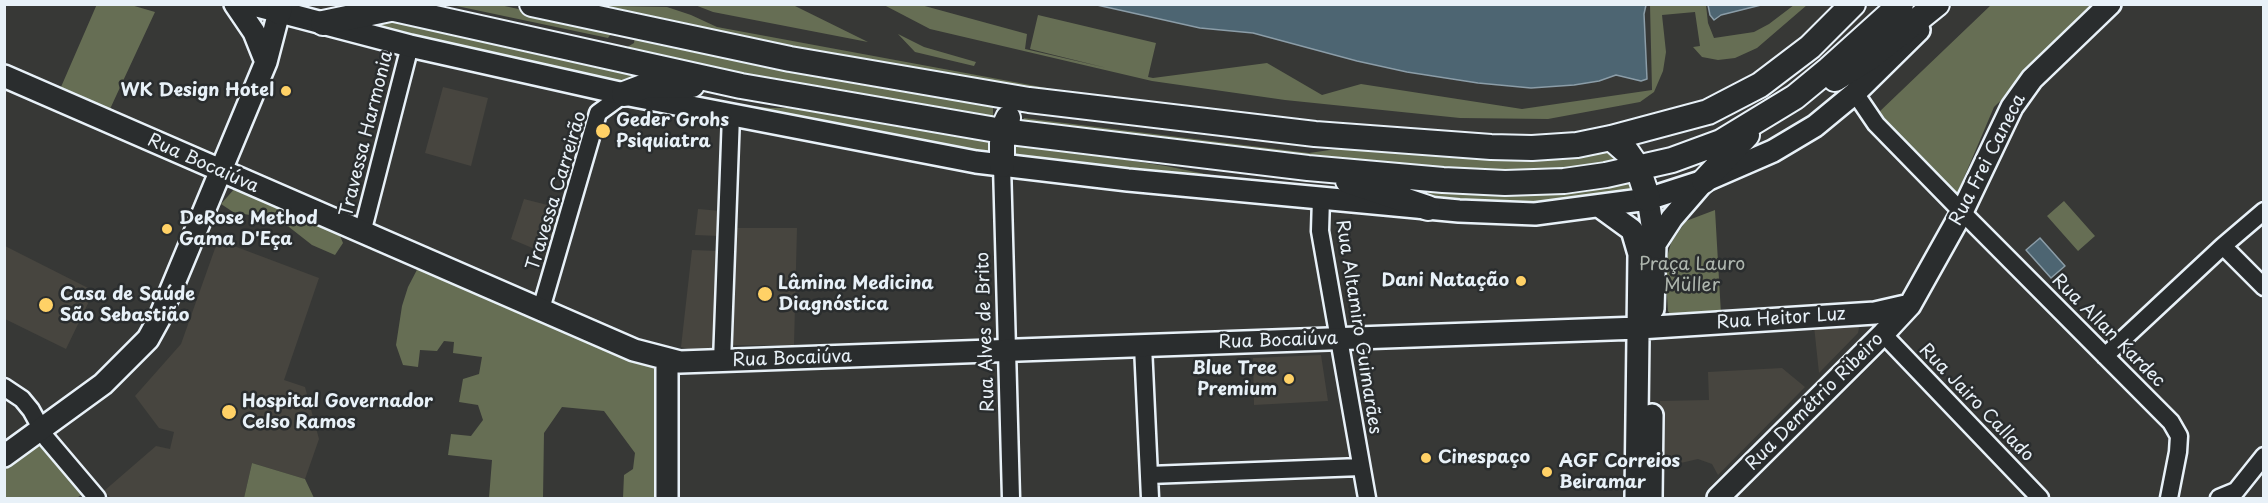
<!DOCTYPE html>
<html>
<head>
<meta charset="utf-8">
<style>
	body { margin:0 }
	#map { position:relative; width:2268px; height:503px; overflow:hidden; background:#373836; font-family:"Playpen Sans",sans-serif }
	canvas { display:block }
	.frame { position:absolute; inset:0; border:6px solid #e8f1f8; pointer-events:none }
</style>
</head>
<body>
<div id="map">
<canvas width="2268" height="503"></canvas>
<div class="frame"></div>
</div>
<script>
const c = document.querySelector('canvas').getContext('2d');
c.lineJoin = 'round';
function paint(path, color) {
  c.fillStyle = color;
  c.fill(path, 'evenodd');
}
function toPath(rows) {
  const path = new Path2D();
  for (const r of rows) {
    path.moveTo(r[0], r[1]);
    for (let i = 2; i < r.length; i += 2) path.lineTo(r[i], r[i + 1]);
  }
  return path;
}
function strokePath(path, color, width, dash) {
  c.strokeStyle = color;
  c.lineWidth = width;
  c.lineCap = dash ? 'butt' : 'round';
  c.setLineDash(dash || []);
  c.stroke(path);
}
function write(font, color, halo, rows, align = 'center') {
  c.font = font + ' "Playpen Sans",sans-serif';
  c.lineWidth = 5;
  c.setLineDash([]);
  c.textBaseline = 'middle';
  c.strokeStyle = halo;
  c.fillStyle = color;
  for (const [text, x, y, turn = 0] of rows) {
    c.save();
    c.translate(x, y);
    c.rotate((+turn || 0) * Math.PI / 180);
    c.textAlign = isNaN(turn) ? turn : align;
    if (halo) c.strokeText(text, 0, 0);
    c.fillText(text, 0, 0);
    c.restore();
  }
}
const built = toPath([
	[443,87,488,98,471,166,425,153],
	[524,199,563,209,549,255,511,239],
	[698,209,721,211,719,236,695,235],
	[736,228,797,228,794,345,731,345],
	[218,240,319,278,284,380,305,387,319,439,305,479,252,463,244,498,111,498,104,491,156,446,170,449,174,432,159,428,135,396,181,344],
	[5,246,94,291,66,349,5,319],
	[692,250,718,251,713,351,695,351,681,347],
	[1860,323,1858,333,1819,373,1814,326],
	[1321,355,1328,401,1254,405,1253,358],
	[1782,368,1805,387,1718,475,1712,464,1698,459,1659,468,1660,401,1709,400,1708,372]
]);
const green = toPath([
	[97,4,131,5,155,12,110,109,61,87],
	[452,5,500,5,614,30,608,38],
	[568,5,667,7,691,15,717,27,1079,94,1113,106,836,60],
	[695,5,793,5,868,42,713,12],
	[884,5,921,5,1027,34,1025,49,1107,68,1030,49,1038,15,1156,43,1148,77,1153,78,1267,63,1322,95,1361,84,1522,109,1652,90,1650,5,1706,5,1708,23,1714,38,1754,32,1769,24,1794,5,1807,5,1757,48,1735,58,1718,60,1702,57,1693,47,1700,46,1695,12,1662,15,1666,52,1663,71,1654,92,1640,102,1548,119,1460,118,1285,100,1152,81,930,29],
	[1991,5,2100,5,1994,107,1957,194,1877,114],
	[392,18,664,77,623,86,352,23],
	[898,34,924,47,976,62,974,66,915,52],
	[635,36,993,104,993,119,808,86,624,49,634,43],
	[686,99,771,108,812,108,994,139,993,155],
	[1024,118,1309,153,1357,146,1608,149,1620,162,1512,173,1307,158,1021,124],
	[1014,143,1166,166,1245,182,1013,158],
	[1631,178,1636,192,1537,207,1404,198,1358,182],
	[236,187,336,226,343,243,335,255,312,245,289,227,261,217,233,212,221,204],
	[2064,201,2095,236,2078,251,2047,216],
	[1715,210,1721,314,1670,314,1668,311,1665,264,1671,243,1686,221],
	[420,264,660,366,655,498,623,498,624,475,633,469,635,453,604,411,562,407,544,433,543,498,489,498,492,460,448,455,451,434,471,436,483,420,478,405,459,402,463,379,479,374,482,357,453,353,454,342,444,341,437,351,420,350,418,367,403,365,396,345,402,306,408,287],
	[36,444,44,448,82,494,77,498,5,498,5,462],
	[252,463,305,479,314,498,244,498]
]);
const water = toPath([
	[1097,5,1646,5,1644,14,1647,79,1641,81,1616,75,1599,81,1574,85,1531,88,1478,83,1407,72,1357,61,1253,33,1200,28,1097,5],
	[1708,5,1708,4,1761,5,1721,15,1714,20,1710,15,1708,5],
	[2040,238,2065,266,2051,278,2026,250,2040,238]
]);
const minor = toPath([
	[1855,93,1876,124,1962,212,2171,422,2179,436,2178,452,2169,498],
	[1002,165,1011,498],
	[1321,198,1320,231,1367,498],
	[362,233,410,46],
	[2223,246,2264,211],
	[541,309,598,113,624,94],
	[1883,334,2040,498],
	[1143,346,1150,498],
	[2105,356,2223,246,2264,287],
	[722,362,731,115],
	[4,387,22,399,31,410,47,439,97,498],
	[1149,475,1361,467],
	[2219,498,2236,491,2264,456]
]);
const major = toPath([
	[235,4,254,32,266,62],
	[250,4,410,46,624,94,976,162,1128,180,1459,211,1535,214,1648,199,1704,181,1773,151,1815,126,1855,93,1919,30],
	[4,76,634,350,680,362,1639,328,1875,313,1910,305],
	[1648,199,1655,244,1653,309],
	[1599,206,1632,230,1639,254,1636,498],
	[1655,244,1672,218,1704,181],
	[667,360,667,498],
	[4,456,103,384,148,339,159,319,266,62,279,12],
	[1651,498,1652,415],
	[1718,498,1883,334,1910,305,1962,212,2012,107,2032,79,2110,4]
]);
const highway = toPath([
	[372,4,741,86,1002,131,1308,168,1443,180,1505,183,1564,181,1606,175,1672,160,1721,142,1795,97,1829,69,1901,4],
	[532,4,790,59,1029,100,1315,134,1491,147,1532,148,1577,145,1611,138,1708,112,1760,85,1810,47,1853,4],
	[279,12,280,4],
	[323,23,390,9],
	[1835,79,1871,57,1937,4],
	[624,94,645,86,692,85],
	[1611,138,1627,152,1638,168,1648,199],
	[1002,165,1002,131,1008,118],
	[1348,181,1428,208],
	[1704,181,1747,135]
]);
const markers = [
	[286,91,6,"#ffd166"],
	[603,131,8,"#ffd166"],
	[167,229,6,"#ffd166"],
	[1521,281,6,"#ffd166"],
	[765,294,8,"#ffd166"],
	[46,305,8,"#ffd166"],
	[1289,379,6,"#ffd166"],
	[229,412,8,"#ffd166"],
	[1426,458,6,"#ffd166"],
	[1547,472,6,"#ffd166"]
];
const poiNames = [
	["WK Design Hotel",274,91,"right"],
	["Geder Grohs",616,121],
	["Psiquiatra",616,142],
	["DeRose Method",179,219],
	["Gama D'Eça",179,240],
	["Dani Natação",1509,281,"right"],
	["Lâmina Medicina",778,284],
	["Diagnóstica",778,305],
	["Casa de Saúde",60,295],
	["São Sebastião",60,316],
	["Blue Tree",1277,369,"right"],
	["Premium",1277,390,"right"],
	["Hospital Governador",242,402],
	["Celso Ramos",242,423],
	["Cinespaço",1438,458],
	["AGF Correios",1559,462],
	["Beiramar",1559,483]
];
const streetNames = [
	["Travessa Harmonia",367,134,-76],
	["Rua Frei Caneca",1988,160,-63],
	["Rua Bocaiúva",203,164,24],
	["Travessa Carreirão",557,191,-73],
	["Rua Heitor Luz",1781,319,-4],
	["Rua Altamiro Guimarães",1358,327,81],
	["Rua Allan Kardec",2108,331,45],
	["Rua Alves de Brito",986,332,-92],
	["Rua Bocaiúva",1278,341,-2],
	["Rua Bocaiúva",792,359,-2],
	["Rua Demétrio Ribeiro",1815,402,-45],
	["Rua Jairo Callado",1976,403,46]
];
const parkNames = [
	["Praça Lauro",1692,265],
	["Müller",1692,286]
];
paint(built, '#47453f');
paint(green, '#666e54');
paint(water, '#4d6572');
strokePath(water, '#8b9da8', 1.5);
strokePath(minor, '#e8f1f8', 21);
strokePath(major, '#e8f1f8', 26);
strokePath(highway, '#e8f1f8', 28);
strokePath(minor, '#2a2d2e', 16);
strokePath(major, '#2a2d2e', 21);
strokePath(highway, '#2a2d2e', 24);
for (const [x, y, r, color] of markers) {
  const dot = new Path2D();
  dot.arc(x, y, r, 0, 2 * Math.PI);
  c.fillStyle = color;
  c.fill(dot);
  strokePath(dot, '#2a2d2e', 2);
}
write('bold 18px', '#e8f1f8', '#2a2d2e', poiNames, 'left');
write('18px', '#e8f1f8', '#2a2d2e', streetNames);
write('18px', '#aeb6ae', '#2a2d2e', parkNames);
</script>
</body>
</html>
